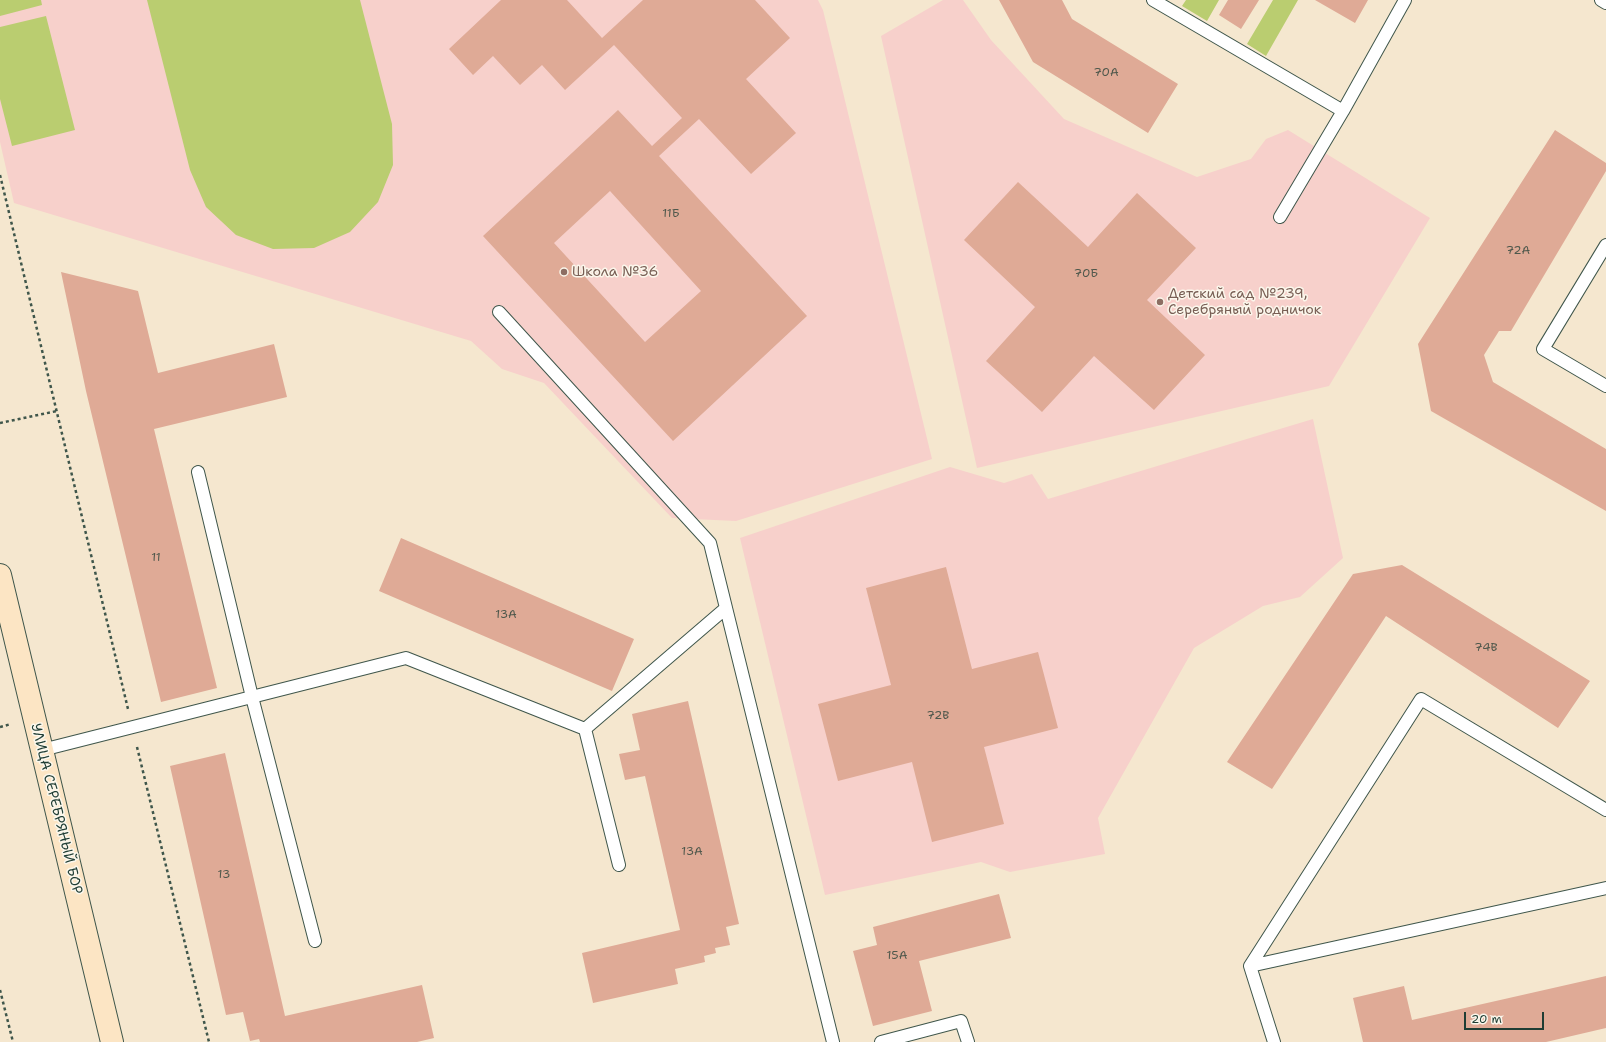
<!DOCTYPE html>
<html>
<head>
<meta charset="utf-8">
<style>
	body { margin:0 }
	#map { position:relative; width:1606px; height:1042px; overflow:hidden; background:#f5e7cf; font-family:"Shantell Sans",sans-serif }
	canvas { display:block }
	.scale { position:absolute; left:1464px; top:1012px; width:80px; height:18px; box-sizing:border-box; border:2px solid #1f3d34; border-top:0; padding-left:5px; font-size:12px; line-height:14px; white-space:nowrap; color:#1f3d34; -webkit-text-stroke:3px #fbf7ec; paint-order:stroke }
</style>
</head>
<body>
<div id="map">
<canvas width="1606" height="1042"></canvas>
<div class="scale">20 m</div>
</div>
<script>
const c = document.querySelector('canvas').getContext('2d');
c.lineJoin = 'round';
function paint(path, color) {
  c.fillStyle = color;
  c.fill(path, 'evenodd');
}
function toPath(rows) {
  const path = new Path2D();
  for (const r of rows) {
    path.moveTo(r[0], r[1]);
    for (let i = 2; i < r.length; i += 2) path.lineTo(r[i], r[i + 1]);
  }
  return path;
}
function strokePath(path, color, width, dash) {
  c.strokeStyle = color;
  c.lineWidth = width;
  c.lineCap = dash ? 'butt' : 'round';
  c.setLineDash(dash || []);
  c.stroke(path);
}
function write(font, color, halo, rows, align = 'center') {
  c.font = font + ' "Shantell Sans",sans-serif';
  c.lineWidth = 3;
  c.setLineDash([]);
  c.textBaseline = 'middle';
  c.strokeStyle = halo;
  c.fillStyle = color;
  for (const [text, x, y, turn = 0] of rows) {
    c.save();
    c.translate(x, y);
    c.rotate((+turn || 0) * Math.PI / 180);
    c.textAlign = isNaN(turn) ? turn : align;
    if (halo) c.strokeText(text, 0, 0);
    c.fillText(text, 0, 0);
    c.restore();
  }
}
const built = toPath([
	[0,0,818,0,823,10,932,459,736,521,672,518,544,383,502,369,471,341,14,203,0,142],
	[943,0,963,0,991,40,1064,119,1197,177,1251,159,1266,139,1288,130,1430,218,1329,386,977,468,881,36],
	[1313,419,1343,558,1300,597,1263,606,1194,648,1098,818,1105,854,1010,872,981,862,825,895,740,538,950,467,1004,483,1032,474,1048,499]
]);
const green = toPath([
	[0,0,41,0,42,5,0,16],
	[147,0,360,0,392,124,393,165,378,202,350,232,314,248,273,249,236,235,206,207,190,170],
	[1186,0,1219,0,1207,21,1182,6],
	[1273,0,1298,0,1266,56,1247,44],
	[46,16,75,130,12,146,0,99,0,27]
]);
const building = toPath([
	[501,0,567,0,602,38,643,0,755,0,790,38,746,79,796,133,751,174,699,119,659,156,807,316,673,441,483,236,618,110,652,146,682,118,614,45,565,90,542,65,520,85,493,56,473,75,449,49],
	[610,191,701,291,645,342,554,243],
	[999,0,1062,0,1072,19,1178,84,1148,133,1033,62],
	[1228,0,1259,0,1241,29,1219,15],
	[1315,0,1368,0,1355,23],
	[1555,130,1606,163,1606,171,1511,331,1499,331,1484,355,1493,382,1606,449,1606,511,1431,411,1418,344],
	[1018,182,1088,247,1137,193,1196,248,1147,300,1205,355,1154,410,1094,356,1042,412,986,361,1035,307,964,240],
	[61,272,138,291,158,373,274,344,287,397,154,429,217,688,161,702,86,391],
	[401,538,634,639,612,691,379,591],
	[1402,565,1590,681,1558,728,1386,616,1272,789,1227,762,1353,574],
	[946,567,972,669,1038,652,1058,728,984,747,1004,824,932,842,912,762,838,781,818,704,891,685,866,588],
	[688,701,739,924,726,927,730,945,715,948,716,953,704,956,705,962,675,969,678,984,593,1003,582,953,680,930,645,776,625,780,619,754,640,750,632,714],
	[225,753,285,1016,422,985,434,1038,417,1042,260,1042,259,1039,250,1041,243,1012,226,1015,170,766],
	[999,894,1011,938,919,961,932,1011,873,1026,853,951,877,945,873,927],
	[1606,976,1606,1028,1546,1042,1363,1042,1353,998,1404,986,1412,1020]
]);
const path = toPath([
	[0,175,128,709],
	[0,423,57,411],
	[0,727,11,724],
	[137,747,209,1042],
	[0,990,13,1042]
]);
const lane = toPath([
	[1153,0,1343,111,1405,0],
	[1601,0,1606,3],
	[1280,217,1343,111],
	[1606,245,1543,349,1606,386],
	[499,312,710,543,833,1042],
	[198,472,252,697,315,941],
	[585,729,619,865],
	[42,750,406,658,585,729,726,608],
	[1250,966,1421,699,1606,810],
	[881,1042,961,1021,968,1042],
	[1274,1042,1250,966,1606,888]
]);
const secondary = toPath([
	[0,575,112,1042]
]);
const markers = [
	[564,272,4,"#8d6e63"],
	[1160,302,4,"#8d6e63"]
];
const numberNames = [
	["70А",1106,73],
	["11Б",671,214],
	["72А",1518,251],
	["70Б",1086,274],
	["11",156,558],
	["13А",506,615],
	["74В",1486,648],
	["72В",938,716],
	["13А",692,852],
	["13",224,875],
	["15А",897,956]
];
const educationNames = [
	["Школа №36",572,272],
	["Детский сад №239,",1168,294],
	["Серебряный родничок",1168,310]
];
const streetNames = [
	["УЛИЦА СЕРЕБРЯНЫЙ БОР",56,809,76]
];
paint(built, '#f7d0cb');
paint(green, '#bacd70');
paint(building, '#dfaa96');
strokePath(lane, '#3f564b', 14);
strokePath(secondary, '#3f564b', 24);
strokePath(path, '#3f564b', 2.5, [3, 3]);
strokePath(lane, '#fff', 12);
strokePath(secondary, '#fce5c4', 22);
for (const [x, y, r, color] of markers) {
  const dot = new Path2D();
  dot.arc(x, y, r, 0, 2 * Math.PI);
  c.fillStyle = color;
  c.fill(dot);
  strokePath(dot, '#fbf7ec', 1.5);
}
write('12px', '#4f584c', null, numberNames);
write('14px', '#785e54', '#fbf7ec', educationNames, 'left');
write('14px', '#1f3d34', '#fbf7ec', streetNames);
</script>
</body>
</html>
